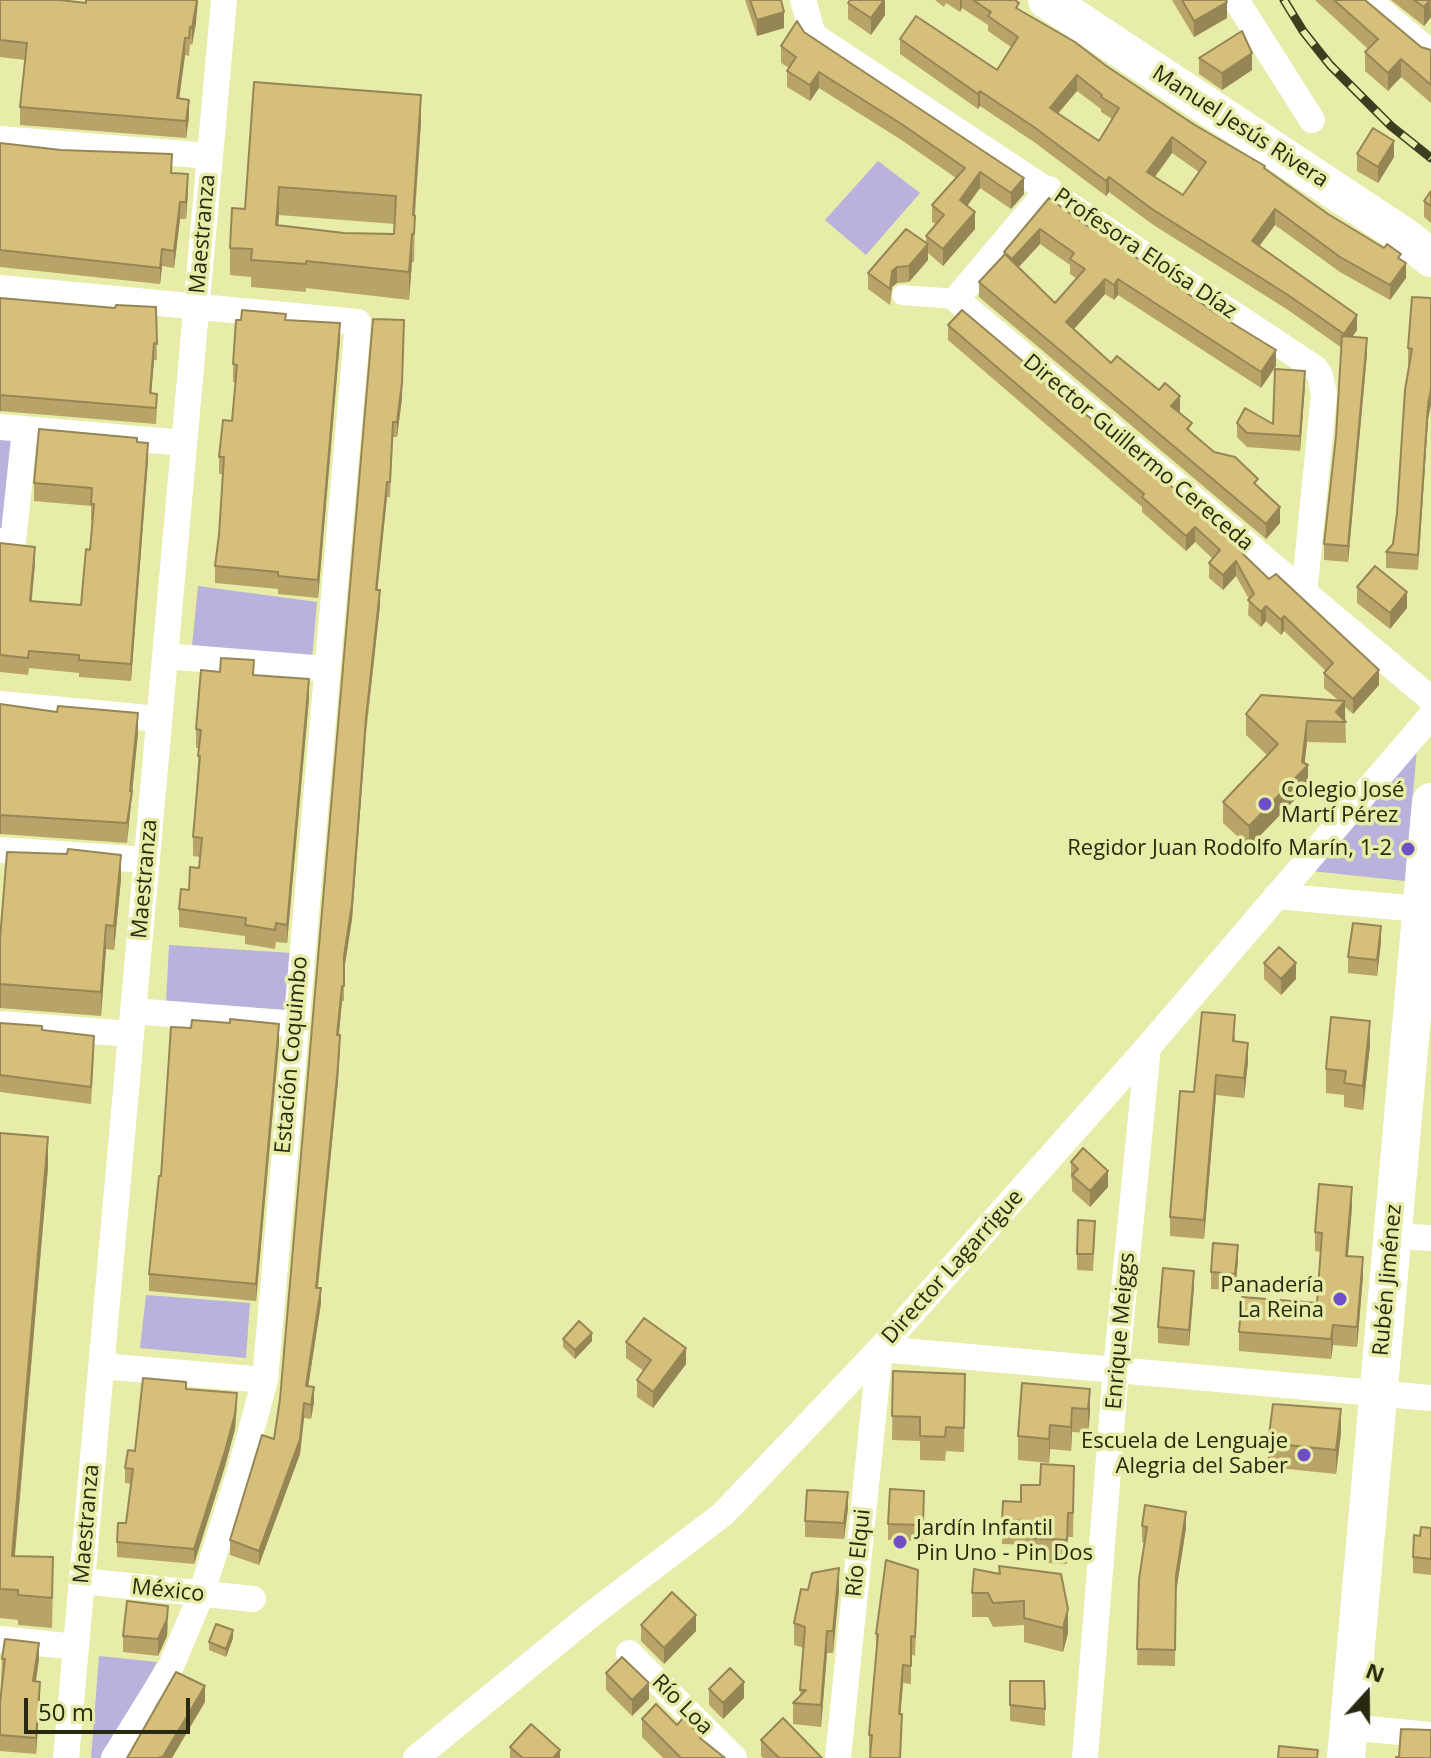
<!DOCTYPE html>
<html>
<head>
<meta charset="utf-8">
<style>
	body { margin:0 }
	#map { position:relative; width:1431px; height:1758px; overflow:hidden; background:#e7eca8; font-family:"Open Sans",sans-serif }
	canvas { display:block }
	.north { position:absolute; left:1327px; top:1654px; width:80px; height:80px; -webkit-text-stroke:6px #e7eca8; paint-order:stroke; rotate:21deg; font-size:22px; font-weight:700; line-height:32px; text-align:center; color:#28290e }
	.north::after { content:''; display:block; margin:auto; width:28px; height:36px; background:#28290e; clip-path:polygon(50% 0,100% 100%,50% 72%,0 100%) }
	.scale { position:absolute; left:24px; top:1698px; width:166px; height:36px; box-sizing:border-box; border:4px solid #28290e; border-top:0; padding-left:10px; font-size:24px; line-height:28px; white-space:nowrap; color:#28290e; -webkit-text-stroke:6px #e7eca8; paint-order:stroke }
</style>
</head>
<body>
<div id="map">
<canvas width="1431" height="1758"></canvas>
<div class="north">N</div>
<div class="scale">50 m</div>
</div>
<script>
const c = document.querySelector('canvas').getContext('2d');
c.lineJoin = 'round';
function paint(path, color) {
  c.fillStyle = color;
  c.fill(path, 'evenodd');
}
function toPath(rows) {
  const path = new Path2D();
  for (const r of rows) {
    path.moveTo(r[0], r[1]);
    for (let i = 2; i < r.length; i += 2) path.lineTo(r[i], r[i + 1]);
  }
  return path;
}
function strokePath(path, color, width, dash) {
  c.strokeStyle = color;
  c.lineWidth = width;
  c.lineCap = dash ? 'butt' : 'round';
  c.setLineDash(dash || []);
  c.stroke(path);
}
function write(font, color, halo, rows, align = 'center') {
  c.font = font + ' "Open Sans",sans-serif';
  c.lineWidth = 7;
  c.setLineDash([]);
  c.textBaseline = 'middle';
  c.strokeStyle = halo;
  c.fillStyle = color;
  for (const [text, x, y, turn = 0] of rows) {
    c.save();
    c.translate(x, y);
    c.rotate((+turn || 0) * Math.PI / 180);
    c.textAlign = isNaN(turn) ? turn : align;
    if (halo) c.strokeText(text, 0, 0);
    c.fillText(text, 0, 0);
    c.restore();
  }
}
const green = toPath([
	[878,161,920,193,866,255,825,220],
	[0,435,12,436,5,532,0,531],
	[198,586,317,602,312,659,192,647],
	[1417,749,1405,881,1311,871],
	[169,945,291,953,287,1010,166,1002],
	[146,1295,250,1303,246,1358,140,1348],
	[99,1656,157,1662,115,1739,101,1758,91,1758]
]);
const pedestrian = toPath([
	[902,295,956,299]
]);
const minor = toPath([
	[803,0,813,35,1315,368,1320,375,1324,394,1304,594],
	[1236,0,1312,120],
	[1368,0,1431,53],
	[0,139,210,156],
	[1049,189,956,299,1431,699],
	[0,288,358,322,265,1380,240,1471,201,1595,171,1666,114,1758],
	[0,427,184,443],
	[0,541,13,542,25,429],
	[165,656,326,669],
	[0,704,159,719],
	[0,850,147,860],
	[1276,896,1431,910],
	[133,1011,295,1024],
	[0,1024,131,1034],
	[1392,1236,1431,1238],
	[101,1366,265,1380],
	[82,1581,253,1599],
	[0,1639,76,1647],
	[629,1653,734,1758],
	[1348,1727,1431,1735],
	[66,1758,224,0],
	[416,1758,592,1614,723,1514,880,1349,1148,1047,1431,716],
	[838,1758,880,1349,1431,1398],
	[1085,1758,1116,1370,1148,1047]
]);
const secondary = toPath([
	[1047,0,1405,237,1431,258],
	[1346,1758,1431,802]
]);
const rail = toPath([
	[1284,0,1303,31,1330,65,1391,126,1431,158]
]);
const wall = toPath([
	[0,0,196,23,192,45,190,44,189,56,185,55,179,99,189,117,186,138,20,125,20,107,25,60,0,57],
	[745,0,781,0,784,28,757,36],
	[885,0,885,15,871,35,848,19,848,3],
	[935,0,1015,0,1019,10,1265,169,1328,214,1401,260,1406,278,1390,300,1340,272,1275,225,1259,246,1357,330,1352,337,1367,354,1348,562,1324,560,1324,544,1336,436,1342,348,1288,310,1152,224,1109,192,1106,196,1034,142,980,106,978,109,900,54,900,39,997,70,1011,47,988,31,988,25,962,8,960,12,946,3,944,7],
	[1077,91,1101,109,1101,112,1112,119,1099,141,1058,113],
	[1172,153,1199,172,1183,195,1155,177],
	[1172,0,1226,0,1227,18,1194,37],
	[1315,0,1365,0,1421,47,1431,50,1431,103,1401,77,1388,91,1365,71,1365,52,1368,49],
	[1391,0,1431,0,1431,17,1424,26],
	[804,32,1024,194,1011,209,980,188,967,206,975,229,943,266,928,253,928,260,909,282,897,283,892,287,890,305,868,289,868,273,926,243,926,236,936,224,932,222,932,205,956,178,903,141,819,88,810,101,787,87,787,71,789,68,781,63,781,46],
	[1199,58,1252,70,1222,90,1199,74],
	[254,82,421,122,415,216,414,262,412,262,409,300,306,288,306,292,251,287,251,277,230,275,230,248,245,209],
	[279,215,395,224,394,234,344,233,278,225],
	[0,143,172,173,188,191,186,219,180,219,174,268,162,266,160,284,0,267],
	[1357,154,1394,157,1378,183,1357,171],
	[1431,191,1431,223,1424,217,1424,201],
	[1049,198,1086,225,1135,257,1276,366,1261,388,1118,295,1114,300,1105,294,1074,329,1111,363,1180,411,1179,412,1192,433,1258,487,1280,523,1266,539,979,297,979,282,1004,255,1004,252],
	[1040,244,1070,265,1070,274,1076,278,1055,303,1019,267],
	[1412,297,1428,420,1418,570,1386,568,1386,552,1393,544,1397,513,1409,364,1408,364,1408,348],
	[0,298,115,308,156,307,157,360,154,360,151,393,157,410,156,424,0,411],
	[373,319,402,398,397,437,393,437,390,497,387,497,377,590,380,605,366,733,352,919,344,970,344,1001,342,1001,339,1035,340,1050,338,1081,318,1288,321,1303,308,1387,314,1402,311,1419,304,1418,300,1454,259,1565,230,1555,230,1540,274,1439,280,1399],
	[286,320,340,340,318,598,278,594,278,589,215,583,215,566,219,535,223,474,219,474,219,457,232,421,236,382,233,382,233,364],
	[948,325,1246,557,1379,685,1353,714,1345,707,1346,743,1307,742,1304,763,1308,786,1249,847,1223,823,1223,802,1267,755,1246,735,1246,714,1339,701,1324,688,1324,673,1326,671,1284,631,1281,635,1266,621,1261,627,1248,615,1249,599,1236,576,1223,590,1209,578,1209,563,1213,559,1195,542,1186,551,1142,512,1142,507,948,340],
	[1305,385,1300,451,1247,447,1237,437,1237,423,1273,424],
	[137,442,148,460,131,681,79,677,79,673,29,668,28,675,0,672,0,543,35,564,31,601,81,605,90,550,92,521,91,521,91,506,34,501,34,483],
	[1357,587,1407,608,1390,629,1357,603],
	[254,675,309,698,287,943,276,942,275,949,245,944,245,936,179,927,179,909,199,868,200,857,193,856,193,837,199,748,196,748,196,729],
	[0,704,138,733,127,843,1,834],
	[121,879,114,950,106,949,101,1016,0,1008,0,939],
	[1381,942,1377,976,1348,973,1348,957],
	[1264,963,1296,979,1281,995,1264,979],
	[0,1023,42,1030,94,1053,91,1104,0,1092],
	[1235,1035,1235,1042,1248,1062,1244,1098,1216,1095,1204,1239,1170,1236,1170,1217,1194,1092],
	[279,1042,256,1301,149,1291,149,1274,161,1176],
	[1370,1045,1363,1110,1344,1107,1344,1095,1326,1093,1326,1069],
	[0,1133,48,1167,15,1556,53,1587,52,1628,18,1625,18,1620,0,1618],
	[1071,1162,1108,1187,1090,1207,1072,1191,1072,1180,1071,1178],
	[1352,1207,1348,1256,1363,1276,1357,1347,1333,1345,1331,1359,1239,1351,1239,1332,1317,1303,1321,1252,1315,1251,1315,1232],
	[1095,1237,1093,1271,1077,1270,1077,1254],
	[1238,1261,1235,1290,1211,1289,1211,1272],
	[1194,1287,1189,1346,1158,1343,1158,1327],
	[563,1339,592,1341,575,1359,563,1347],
	[626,1342,686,1364,653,1408,637,1397,637,1380,644,1371,626,1358],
	[893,1371,965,1374,964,1452,946,1451,945,1461,920,1460,920,1441,892,1440],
	[186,1389,237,1408,235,1429,225,1466,194,1564,117,1557,117,1542,126,1523,131,1484,125,1483,125,1468,135,1451],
	[1090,1389,1088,1433,1072,1432,1071,1451,1050,1449,1049,1463,1018,1460,1018,1436],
	[1341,1433,1336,1474,1268,1467,1268,1443],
	[1074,1490,1073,1537,1068,1537,1067,1564,1029,1562,1029,1545,1002,1544,1003,1501,1021,1502],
	[924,1507,923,1541,888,1540,888,1524],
	[848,1508,844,1539,805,1537,805,1521],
	[1142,1526,1186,1528,1176,1592,1175,1666,1137,1665,1139,1579,1144,1543,1142,1542],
	[1431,1528,1431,1575,1413,1573,1413,1557,1420,1536],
	[999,1566,1068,1633,1063,1652,1024,1642,1024,1625,993,1627,988,1617,972,1617,972,1593,999,1574],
	[918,1588,915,1656,911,1654,911,1684,903,1683,900,1714,902,1732,871,1753,869,1753,869,1735,876,1652,876,1634],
	[808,1590,839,1590,833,1653,827,1653,821,1727,793,1724,793,1703,800,1696,804,1648,794,1645,794,1623],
	[168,1623,167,1636,158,1656,123,1652,123,1636],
	[641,1625,696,1631,664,1664,641,1641],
	[233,1638,226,1657,209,1650,209,1642],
	[2,1659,39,1659,36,1682,40,1698,36,1754,0,1751,0,1703],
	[606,1673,649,1699,632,1716,606,1690],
	[1010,1681,1045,1709,1045,1726,1010,1721],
	[709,1689,744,1698,723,1719,709,1705],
	[642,1719,677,1725,702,1739,725,1758,663,1758,642,1737],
	[761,1740,822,1758,763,1758,761,1756],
	[510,1747,560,1758,510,1758]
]);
const shadedWall = toPath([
	[197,0,198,0,196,23,192,45,192,28],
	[884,0,885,0,885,15,871,35,871,18],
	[960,0,962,0,962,8,960,12],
	[1430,0,1431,17,1424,26,1424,7],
	[1227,2,1227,18,1194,37,1194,21],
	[784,12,784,28,757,36,757,20],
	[185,38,185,55,177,115,177,98],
	[1252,53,1252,70,1222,90,1222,73],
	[1401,59,1401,77,1388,91,1388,73],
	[819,72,819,88,810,101,810,85],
	[1077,75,1077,91,1050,123,1050,108],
	[980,91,980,106,978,109,978,94],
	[421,95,421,122,413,234,413,215],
	[189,100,189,117,186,138,186,121],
	[1172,137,1172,153,1147,187,1147,172],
	[1394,141,1394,157,1378,183,1378,167],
	[980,172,980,188,960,216,960,200],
	[188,174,188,191,186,219,186,202],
	[1109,177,1109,192,1106,196,1106,181],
	[1024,178,1024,194,1011,209,1011,193],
	[279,187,279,215,276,253,276,225],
	[180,202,180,219,174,268,174,251],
	[1275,209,1275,225,1252,256,1252,241],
	[975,212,975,229,943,266,943,249],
	[1040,229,1040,244,1012,274,1012,259],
	[412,234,412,262,409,300,409,272],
	[928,244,928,260,909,282,909,266],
	[162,249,162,266,160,284,160,268],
	[1406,263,1406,278,1390,300,1390,285],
	[897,267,897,283,892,287,890,305,892,271],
	[1105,279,1105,294,1066,338,1066,322],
	[1118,279,1118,295,1114,300,1114,285],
	[1357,315,1357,330,1344,350,1344,334],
	[404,320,402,398,397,437,397,422],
	[340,323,340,340,318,598,318,580],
	[1367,338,1367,354,1348,562,1348,546],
	[154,343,154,360,150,409,150,393],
	[1276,350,1276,366,1261,388,1261,372],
	[1305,371,1305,385,1300,451,1300,436],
	[1431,389,1431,405,1428,420,1418,570,1428,405],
	[0,395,1,395,1,411,0,411],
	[1180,396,1180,411,1171,421,1171,406],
	[148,443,148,460,131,681,131,664],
	[387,482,387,497,376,604,376,590],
	[1280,507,1280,523,1266,539,1266,524],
	[1195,527,1195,542,1186,551,1186,536],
	[35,547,35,564,30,619,30,601],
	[1236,561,1236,576,1223,590,1223,575],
	[380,590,380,605,366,733,352,919,344,971,344,956],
	[1407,592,1407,608,1390,629,1390,613],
	[1266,606,1266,621,1261,627,1261,612],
	[1284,616,1284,631,1281,635,1281,620],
	[1379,670,1379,685,1353,714,1353,699],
	[309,679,309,698,287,943,287,925],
	[1345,701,1345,722,1336,712],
	[138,713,138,733,127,843,130,791],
	[1307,721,1307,742,1304,769,1308,765,1308,786,1249,847,1249,826,1302,762],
	[1,814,1,834,0,834,0,815],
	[121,855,121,879,114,950,114,926],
	[106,925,106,949,101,1016,101,992],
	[1381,926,1381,942,1377,976,1377,960],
	[1296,963,1296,979,1281,995,1281,979],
	[0,984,1,984,1,1008,0,1008],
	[342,986,342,1001,337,1050,337,1035],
	[1370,1021,1370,1045,1363,1110,1363,1086],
	[279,1024,279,1042,256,1301,256,1284],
	[340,1035,338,1081,316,1303,316,1288],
	[1248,1043,1248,1062,1244,1098,1244,1078],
	[1216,1075,1216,1095,1204,1239,1204,1220],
	[48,1137,48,1167,12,1586,12,1556],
	[1108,1171,1108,1187,1090,1207,1090,1191],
	[1352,1187,1352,1207,1346,1275,1346,1256],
	[1238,1245,1238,1261,1235,1290,1235,1274],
	[1363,1257,1363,1276,1357,1347,1357,1327],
	[1194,1271,1194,1287,1189,1346,1189,1330],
	[321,1288,321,1303,306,1401,306,1386],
	[1333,1325,1333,1345,1331,1359,1331,1339],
	[592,1333,592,1341,575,1359,575,1350],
	[686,1348,686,1364,653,1408,653,1392],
	[314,1387,314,1402,311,1419,311,1405],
	[1090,1389,1090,1413,1088,1433,1088,1409],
	[237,1393,235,1429,225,1466,194,1564,194,1549],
	[304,1403,304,1418,300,1454,259,1565,259,1551],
	[1072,1408,1072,1432,1071,1451,1071,1427],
	[1341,1409,1341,1433,1336,1474,1336,1450],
	[1050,1425,1050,1449,1049,1463,1049,1439],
	[848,1492,848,1508,844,1539,844,1523],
	[1186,1512,1186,1528,1176,1592,1175,1666,1176,1576],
	[839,1568,839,1590,833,1653,833,1631],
	[168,1606,167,1636,158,1656,158,1639],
	[1068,1609,1068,1633,1063,1652,1063,1628],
	[696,1615,696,1631,664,1664,664,1648],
	[233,1630,233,1638,226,1657,226,1649],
	[827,1631,827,1653,821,1727,821,1705],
	[39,1643,39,1659,33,1698,33,1681],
	[903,1665,903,1683,899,1732,899,1714],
	[40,1682,40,1698,36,1754,36,1738],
	[744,1682,744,1698,723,1719,723,1703],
	[649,1683,649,1699,632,1716,632,1700],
	[205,1686,205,1702,172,1758,162,1758],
	[560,1750,560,1758,553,1758]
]);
const building = toPath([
	[0,0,60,0,86,3,86,0,197,0,192,28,190,27,189,38,185,38,177,98,189,100,186,121,20,107,27,43,0,40,0,0],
	[750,0,781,0,784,12,757,20,750,0],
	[850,0,884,0,871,18,848,3,850,0],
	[973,0,1015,0,1019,3,1016,8,1075,42,1105,65,1193,124,1265,166,1264,168,1328,214,1384,248,1387,244,1401,254,1398,258,1406,263,1390,285,1340,257,1275,209,1252,241,1357,315,1344,334,1288,295,1152,209,1109,177,1106,181,1034,127,980,91,978,94,900,39,916,16,997,70,1018,37,988,16,991,12,973,0],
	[1077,75,1102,95,1101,97,1119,108,1099,141,1050,108,1077,75],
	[1172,137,1206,162,1183,195,1147,172,1172,137],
	[1182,0,1226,0,1227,2,1194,21,1182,0],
	[1334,0,1365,0,1421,47,1431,50,1431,85,1401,59,1388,73,1365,52,1378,39,1334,0],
	[1414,0,1430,0,1424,7,1414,0],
	[797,21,804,32,1024,178,1011,193,980,172,960,200,975,212,943,249,926,236,944,215,932,205,965,168,903,125,819,72,810,85,787,71,796,57,781,46,797,21],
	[1242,31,1252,53,1222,73,1199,58,1242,31],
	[254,82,421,95,413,215,415,216,414,234,412,234,409,272,306,261,306,264,251,260,252,249,230,248,232,208,245,209,254,82],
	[279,187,396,196,394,234,344,233,276,225,279,187],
	[1373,128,1394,141,1378,167,1357,154,1373,128],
	[0,143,61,150,172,154,171,173,188,174,186,202,180,202,174,251,162,249,160,268,0,250,0,143],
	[1431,191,1431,206,1424,201,1431,191],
	[1049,198,1086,225,1135,254,1134,256,1214,312,1276,350,1261,372,1118,279,1114,285,1105,279,1066,322,1111,363,1117,356,1159,390,1165,383,1180,396,1171,406,1192,423,1187,429,1214,452,1235,457,1258,479,1254,483,1280,507,1266,524,979,282,1005,254,1055,303,1085,269,1070,259,1074,253,1040,229,1012,259,1004,252,1049,198],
	[906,229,928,244,909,266,897,267,892,271,890,289,868,273,906,229],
	[1412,297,1431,298,1431,389,1428,405,1418,555,1386,552,1393,544,1397,513,1405,390,1412,349,1408,348,1412,297],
	[0,298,115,308,116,305,156,307,157,344,154,343,150,393,157,394,156,408,0,395,0,298],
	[242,310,286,314,285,320,340,323,318,580,278,576,278,572,215,566,219,535,224,457,219,457,223,420,232,421,237,365,233,364,236,320,241,320,242,310],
	[962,310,1246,549,1242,553,1269,579,1276,574,1379,670,1353,699,1324,673,1333,663,1284,616,1281,620,1266,606,1261,612,1248,600,1254,594,1236,561,1223,575,1209,563,1220,550,1195,527,1186,536,1142,497,1144,494,948,325,962,310],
	[373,319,404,320,402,383,397,422,393,422,390,482,387,482,376,590,380,590,366,718,352,904,344,956,344,986,342,986,337,1035,340,1035,338,1066,316,1288,321,1288,306,1386,314,1387,311,1405,304,1403,300,1439,259,1551,230,1540,262,1435,274,1439,280,1399,373,319],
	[1342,336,1367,338,1348,546,1324,544,1336,436,1342,336],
	[1275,369,1305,371,1300,436,1247,433,1237,423,1245,408,1273,424,1275,369],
	[39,429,137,438,137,442,148,443,131,664,79,660,79,655,29,651,28,658,0,655,0,543,35,547,30,601,81,605,86,549,90,550,94,504,91,504,92,488,34,483,39,429],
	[1375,566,1407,592,1390,613,1357,587,1375,566],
	[221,658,254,660,253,675,309,679,287,925,276,923,275,930,245,925,246,918,179,909,181,889,189,890,190,867,199,868,202,838,193,837,200,756,198,756,201,730,196,729,201,670,220,672,221,658],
	[1261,695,1345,701,1336,712,1346,722,1307,721,1302,762,1308,765,1249,826,1223,802,1278,744,1246,714,1261,695],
	[0,704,57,712,58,706,138,713,130,791,132,791,127,823,0,815,0,704],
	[68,849,121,855,114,926,106,925,101,992,0,984,0,939,7,852,67,854,68,849],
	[1353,923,1381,926,1377,960,1348,957,1353,923],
	[1279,947,1296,963,1281,979,1264,963,1279,947],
	[1202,1012,1235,1015,1233,1041,1248,1043,1244,1078,1216,1075,1204,1220,1170,1217,1180,1091,1194,1092,1202,1012],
	[1331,1017,1370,1021,1363,1086,1344,1083,1346,1071,1326,1069,1331,1017],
	[230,1019,279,1024,256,1284,149,1274,159,1176,161,1176,171,1027,191,1028,192,1020,230,1023,230,1019],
	[0,1023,42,1026,42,1030,94,1036,91,1087,0,1075,0,1023],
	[0,1133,48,1137,12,1556,53,1557,52,1598,18,1595,18,1590,0,1589,0,1133],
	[1083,1148,1108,1171,1090,1191,1072,1175,1078,1169,1071,1162,1083,1148],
	[1319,1184,1352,1187,1346,1256,1363,1257,1357,1327,1333,1325,1331,1339,1239,1332,1242,1297,1317,1303,1322,1233,1315,1232,1319,1184],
	[1078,1220,1095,1221,1093,1254,1077,1254,1078,1220],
	[1213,1243,1238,1245,1235,1274,1211,1272,1213,1243],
	[1163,1268,1194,1271,1189,1330,1158,1327,1163,1268],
	[644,1318,686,1348,653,1392,637,1380,651,1360,626,1342,644,1318],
	[579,1321,592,1333,575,1350,563,1339,579,1321],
	[893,1371,965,1374,964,1428,946,1427,945,1437,920,1436,920,1417,892,1416,893,1371],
	[143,1378,186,1382,186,1389,237,1393,235,1414,225,1451,194,1549,117,1542,118,1523,126,1523,133,1469,125,1468,128,1450,135,1451,143,1378],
	[1022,1383,1090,1389,1088,1409,1072,1408,1071,1427,1050,1425,1049,1439,1018,1436,1022,1383],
	[1273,1404,1341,1409,1336,1450,1268,1443,1273,1404],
	[1041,1464,1074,1466,1073,1513,1068,1513,1067,1540,1029,1538,1029,1521,1002,1520,1003,1501,1021,1502,1021,1485,1040,1485,1041,1464],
	[890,1489,924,1491,923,1525,888,1524,890,1489],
	[807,1490,848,1492,844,1523,805,1521,807,1490],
	[1145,1505,1186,1512,1176,1576,1175,1650,1137,1649,1139,1579,1147,1527,1142,1526,1145,1505],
	[1421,1527,1431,1528,1431,1559,1413,1557,1414,1535,1420,1536,1421,1527],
	[886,1560,918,1570,915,1637,911,1636,911,1666,903,1665,899,1714,902,1714,900,1758,870,1758,872,1735,869,1735,878,1634,876,1634,886,1560],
	[999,1566,1061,1574,1068,1609,1063,1628,1024,1618,1024,1601,993,1603,988,1593,972,1593,974,1569,1000,1574,999,1566],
	[839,1568,833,1631,827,1631,821,1705,793,1703,806,1690,800,1690,805,1627,794,1623,801,1589,808,1590,812,1573,839,1568],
	[672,1592,696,1615,664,1648,641,1625,672,1592],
	[127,1601,168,1606,167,1619,158,1639,123,1636,127,1601],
	[216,1624,233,1630,226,1649,209,1642,216,1624],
	[5,1639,39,1643,33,1681,40,1682,36,1738,0,1735,0,1703,5,1659,2,1659,5,1639],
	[622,1657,649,1683,632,1700,606,1673,622,1657],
	[730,1668,744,1682,723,1703,709,1689,730,1668],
	[176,1672,205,1686,162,1758,160,1757,159,1758,127,1758,176,1672],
	[1010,1681,1044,1681,1045,1709,1010,1705,1010,1681],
	[656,1704,677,1725,683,1718,702,1736,700,1738,725,1758,681,1758,642,1719,656,1704],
	[783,1718,822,1758,779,1758,761,1740,783,1718],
	[531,1724,560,1750,553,1758,523,1758,510,1747,531,1724],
	[1401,1729,1431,1730,1431,1758,1396,1758,1396,1757,1399,1757,1401,1729],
	[1279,1746,1318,1750,1317,1758,1278,1758,1279,1746]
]);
const markers = [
	[1265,804,8,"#6f4fc8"],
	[1408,849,8,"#6f4fc8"],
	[1340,1299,8,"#6f4fc8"],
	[1304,1455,8,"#6f4fc8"],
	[900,1542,8,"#6f4fc8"]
];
const streetNames = [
	["Manuel Jesús Rivera",1240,127,33],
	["Maestranza",203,234,-85],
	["Profesora Eloísa Díaz",1145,254,34],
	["Director Guillermo Cereceda",1138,453,40],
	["Maestranza",145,879,-85],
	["Estación Coquimbo",292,1055,-85],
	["Director Lagarrigue",953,1267,-48],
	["Rubén Jiménez",1388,1280,-85],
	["Enrique Meiggs",1121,1331,-85],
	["Maestranza",87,1524,-85],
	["Río Elqui",859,1553,-84],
	["México",168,1591,6],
	["Río Loa",682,1705,45]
];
const poiNames = [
	["Colegio José",1281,791,"left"],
	["Martí Pérez",1281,816,"left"],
	["Regidor Juan Rodolfo Marín, 1-2",1392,849],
	["Panadería",1324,1286],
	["La Reina",1324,1311],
	["Escuela de Lenguaje",1288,1442],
	["Alegria del Saber",1288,1467],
	["Jardín Infantil",916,1529,"left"],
	["Pin Uno - Pin Dos",916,1554,"left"]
];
paint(green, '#b8b2dd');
strokePath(pedestrian, '#fff', 20);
strokePath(minor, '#fff', 26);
strokePath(secondary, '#fff', 38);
strokePath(rail, '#3d3e1f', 9);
strokePath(rail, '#e7eca8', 6, [18]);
paint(wall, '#b8a469');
paint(shadedWall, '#968655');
paint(building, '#d6bf7a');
strokePath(building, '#968655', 2);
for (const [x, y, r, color] of markers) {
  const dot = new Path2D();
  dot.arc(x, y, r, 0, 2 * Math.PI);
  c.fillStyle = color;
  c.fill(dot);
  strokePath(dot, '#e7eca8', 3);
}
write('22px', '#28290e', '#e7eca8', streetNames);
write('22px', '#28290e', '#e7eca8', poiNames, 'right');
</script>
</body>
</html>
